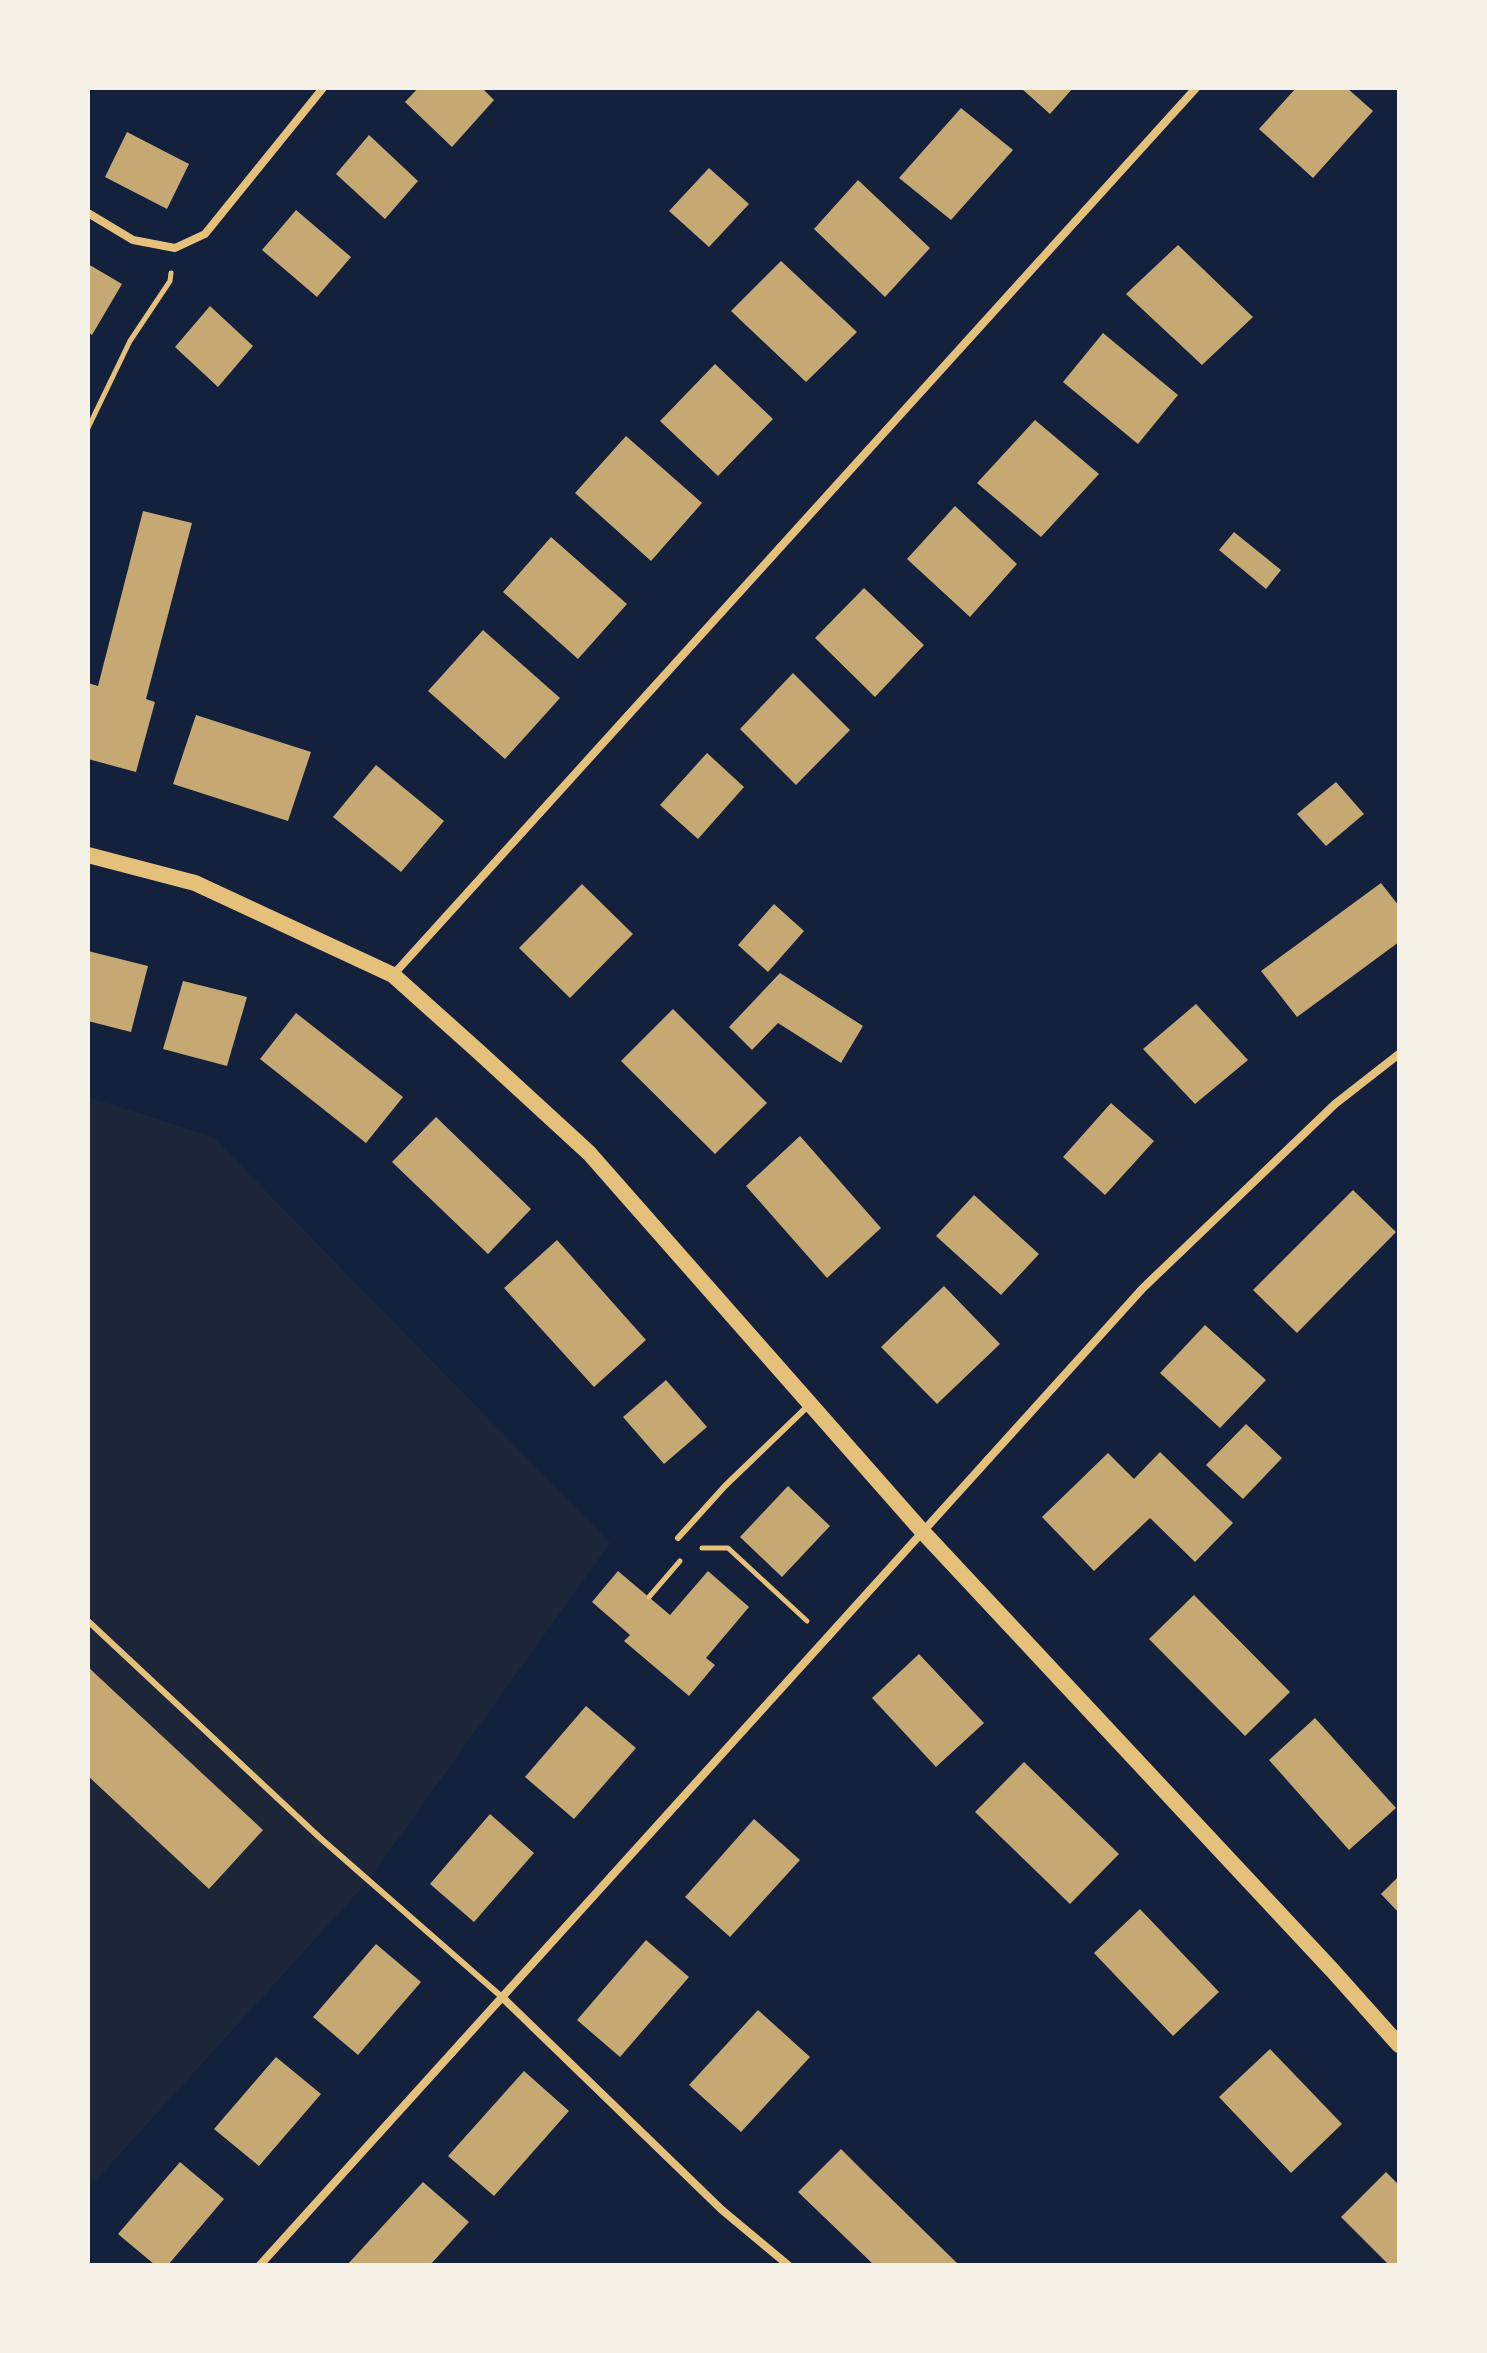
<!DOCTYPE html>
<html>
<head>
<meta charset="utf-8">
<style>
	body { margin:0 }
	#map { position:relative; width:1487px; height:2353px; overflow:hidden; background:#14213d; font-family:Quicksand,sans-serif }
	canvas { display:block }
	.frame { position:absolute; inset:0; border:90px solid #f6f1e7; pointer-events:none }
</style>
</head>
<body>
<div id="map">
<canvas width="1487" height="2353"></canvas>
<div class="frame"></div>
</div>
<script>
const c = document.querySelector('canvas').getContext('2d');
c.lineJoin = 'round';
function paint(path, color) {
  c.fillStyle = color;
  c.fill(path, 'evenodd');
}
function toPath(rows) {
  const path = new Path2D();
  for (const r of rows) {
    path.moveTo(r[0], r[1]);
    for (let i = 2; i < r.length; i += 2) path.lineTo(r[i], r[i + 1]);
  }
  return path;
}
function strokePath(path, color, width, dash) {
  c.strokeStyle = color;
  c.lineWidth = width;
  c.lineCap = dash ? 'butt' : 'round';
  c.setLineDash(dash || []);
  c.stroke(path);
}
const green = toPath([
	[88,1097,213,1137,610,1543,368,1881,88,2189]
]);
const building = toPath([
	[418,88,482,88,494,100,452,147,405,102],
	[1021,88,1073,88,1050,114],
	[1296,88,1347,88,1373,111,1313,178,1259,129],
	[961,108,1013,150,951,220,899,178],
	[127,132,189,164,167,209,105,177],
	[369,135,418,181,385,219,336,174],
	[709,168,749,204,709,247,669,211],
	[858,180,930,248,885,297,814,229],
	[296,210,351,257,317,297,262,250],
	[1178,245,1253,317,1202,365,1126,294],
	[781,261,857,332,806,382,731,311],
	[88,264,122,284,92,335,88,332],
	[210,306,253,346,218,387,175,347],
	[1103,333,1178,395,1138,444,1063,382],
	[715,364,773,419,718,476,660,421],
	[1035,420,1099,474,1041,537,977,483],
	[626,436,702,503,651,561,575,493],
	[955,506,1017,564,970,617,907,559],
	[143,511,192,523,146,699,155,702,136,772,88,759,88,683,98,686],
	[1234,532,1281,570,1266,589,1219,550],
	[551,537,627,604,578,659,503,592],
	[864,588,924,645,875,697,815,638],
	[483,630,560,698,505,759,428,691],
	[793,673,850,730,796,785,740,729],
	[196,715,311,752,288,821,173,784],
	[707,753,744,787,698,839,660,805],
	[376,765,444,821,401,872,333,817],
	[1336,782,1364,814,1326,846,1297,814],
	[1381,883,1399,906,1399,942,1297,1017,1261,971],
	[582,884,633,934,570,998,519,948],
	[774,904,804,931,768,972,738,945],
	[88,951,148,966,131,1032,88,1021],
	[780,973,863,1026,841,1063,778,1023,752,1050,729,1027],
	[183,981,247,997,227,1066,163,1049],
	[1196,1004,1248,1060,1195,1104,1143,1049],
	[673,1009,767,1103,715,1154,621,1061],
	[296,1013,403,1097,366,1143,260,1059],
	[1111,1103,1154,1141,1105,1195,1063,1157],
	[436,1117,531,1209,488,1254,392,1162],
	[800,1136,881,1228,827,1278,746,1186],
	[1353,1190,1396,1232,1297,1333,1253,1290],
	[974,1195,1039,1254,1001,1295,936,1236],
	[557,1240,646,1340,594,1387,504,1288],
	[944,1286,1000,1344,937,1404,881,1347],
	[1205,1325,1266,1380,1220,1428,1160,1373],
	[666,1380,707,1427,664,1464,623,1417],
	[1246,1424,1282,1458,1243,1499,1206,1465],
	[1160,1452,1233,1523,1195,1562,1150,1518,1094,1571,1042,1517,1108,1453,1134,1479],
	[788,1486,830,1526,782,1577,740,1537],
	[618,1571,670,1615,708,1571,749,1607,706,1658,715,1665,689,1696,624,1641,630,1635,592,1602],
	[1194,1595,1290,1692,1245,1736,1149,1639],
	[919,1654,984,1723,936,1767,872,1698],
	[88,1667,263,1830,209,1889,88,1776],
	[586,1706,636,1748,574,1819,525,1777],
	[1315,1718,1396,1808,1349,1850,1269,1760],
	[1024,1762,1119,1854,1070,1904,975,1812],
	[490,1814,534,1853,474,1922,430,1884],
	[754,1819,800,1860,730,1937,685,1897],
	[1399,1876,1399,1913,1381,1894],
	[1140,1909,1219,1992,1173,2036,1094,1953],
	[646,1940,689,1977,620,2057,577,2020],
	[376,1944,421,1982,358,2055,313,2017],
	[758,2010,810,2057,741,2132,689,2085],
	[1270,2049,1342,2124,1291,2173,1219,2097],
	[276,2057,321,2094,259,2166,214,2129],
	[524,2071,569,2111,494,2196,448,2156],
	[841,2149,870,2178,959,2265,874,2265,798,2192],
	[180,2162,224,2199,168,2265,155,2265,118,2234],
	[1386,2172,1399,2185,1399,2265,1389,2265,1341,2217],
	[423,2182,469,2222,430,2265,347,2265]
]);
const path = toPath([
	[88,428,130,341,170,281,171,273],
	[702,1548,728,1548,807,1621],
	[649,1597,680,1561]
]);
const service = toPath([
	[678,1538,725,1486,810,1404],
	[88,1621,319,1837,503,1998]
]);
const minor = toPath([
	[88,213,133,240,175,248,205,234,323,88],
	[393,975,1196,88],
	[503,1998,722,2210,788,2265],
	[260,2265,1143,1288,1335,1104,1399,1054]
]);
const secondary = toPath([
	[88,855,195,883,393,975,479,1052,589,1153,922,1531,1333,1971,1399,2045]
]);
paint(green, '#1d2539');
paint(building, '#c6a872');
strokePath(path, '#e5c07b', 5);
strokePath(service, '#e5c07b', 6);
strokePath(minor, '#e5c07b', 8);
strokePath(secondary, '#e5c07b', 16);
</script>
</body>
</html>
